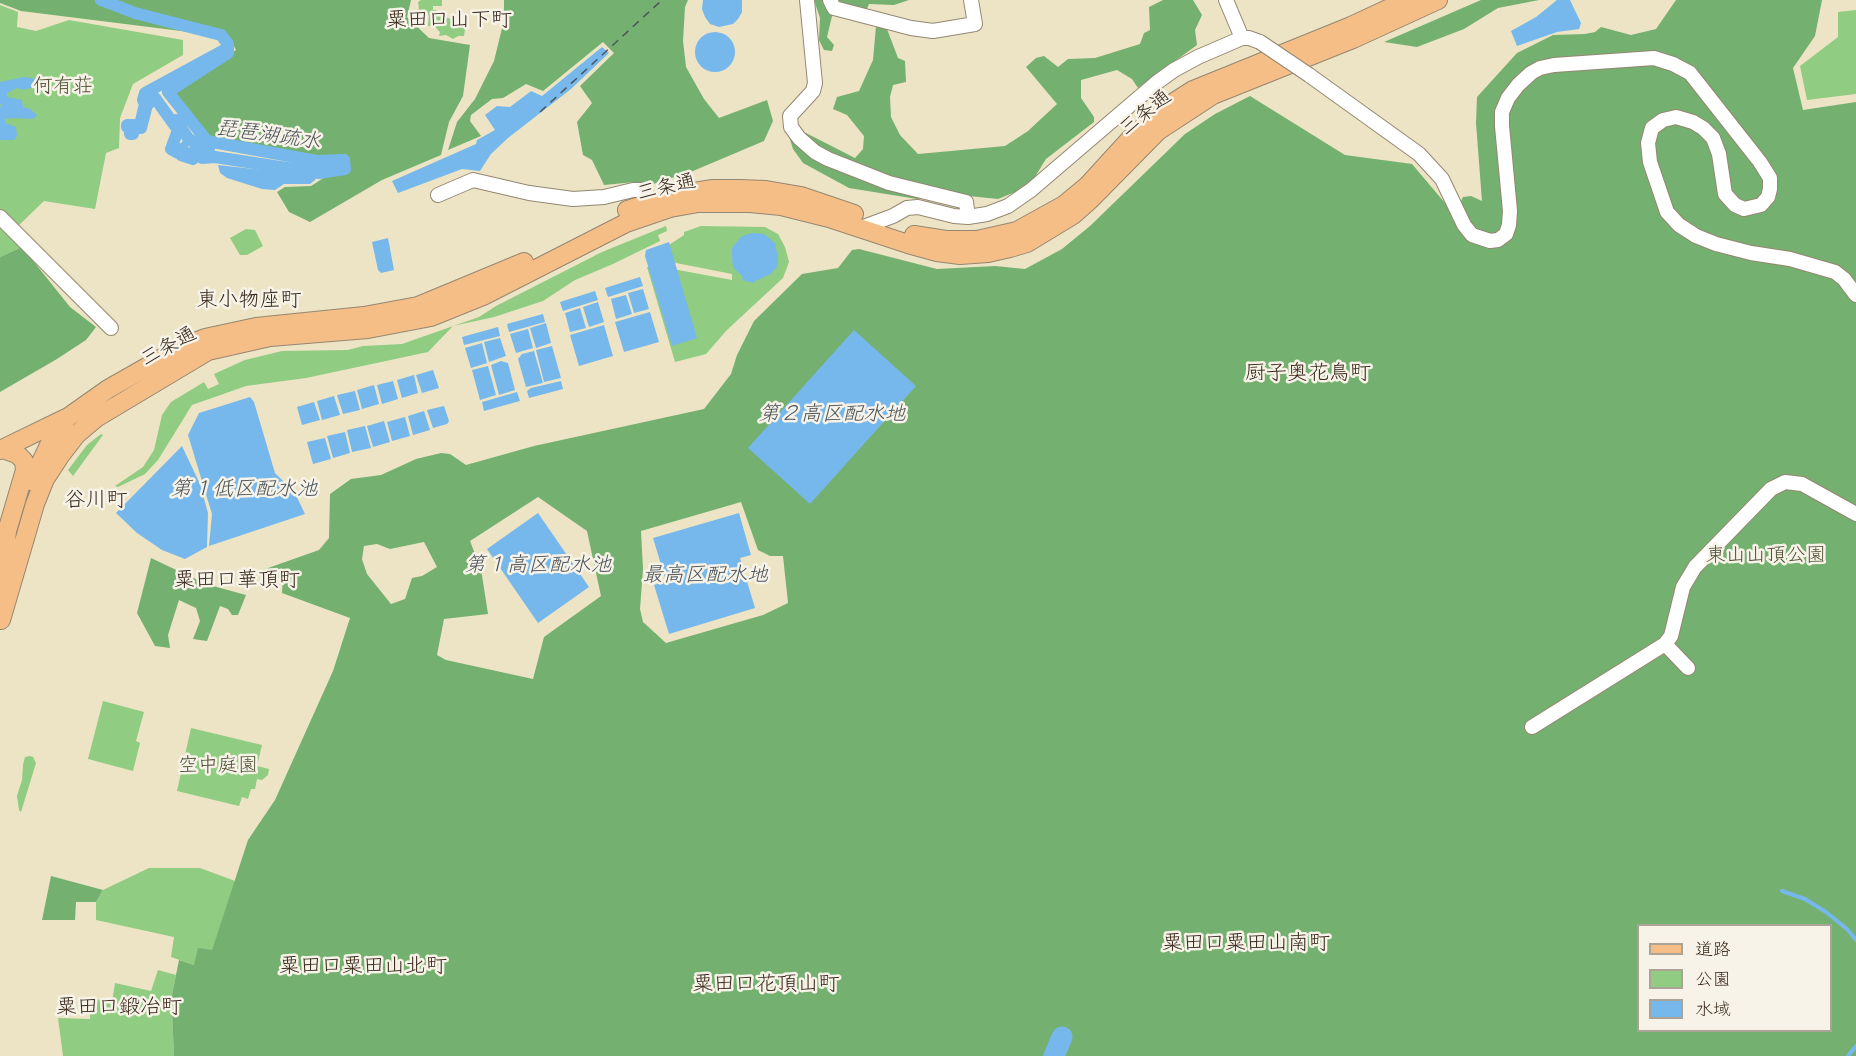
<!DOCTYPE html>
<html>
<head>
<meta charset="utf-8">
<style>
	body { margin:0 }
	#map { position:relative; width:1856px; height:1056px; overflow:hidden; background:#ede4c5; font-family:Dekko,"Klee One",sans-serif }
	canvas { display:block }
	.legend { position:absolute; left:1637px; top:924px; width:195px; height:108px; box-sizing:border-box; background:#f7f3e8; border:2px solid #aca397; margin:0; padding:8px 10px; list-style:none; font-size:18px; color:#3b2a1e }
	.legend li { display:flex; align-items:center; gap:12px; height:30px }
	.legend b { width:30px; border:2px solid #aca397 }
</style>
</head>
<body>
<div id="map">
<canvas width="1856" height="1056"></canvas>
<ul class="legend">
<li><b style="height:8px;background:#f6be87"></b>道路</li>
<li><b style="height:16px;background:#90cc81"></b>公園</li>
<li><b style="height:16px;background:#76b8eb"></b>水域</li>
</ul>
</div>
<script>
const c = document.querySelector('canvas').getContext('2d');
c.lineJoin = 'round';
function paint(path, color) {
  c.fillStyle = color;
  c.fill(path, 'evenodd');
}
function toPath(rows) {
  const path = new Path2D();
  for (const r of rows) {
    if (r.length === 3) {
      path.moveTo(r[0] + r[2], r[1]);
      path.arc(r[0], r[1], r[2], 0, 2 * Math.PI);
      continue;
    }
    path.moveTo(r[0], r[1]);
    for (let i = 2; i < r.length; i += 2) path.lineTo(r[i], r[i + 1]);
  }
  return path;
}
function strokePath(path, color, width, dash) {
  c.strokeStyle = color;
  c.lineWidth = width;
  c.lineCap = dash ? 'butt' : 'round';
  c.setLineDash(dash || []);
  c.stroke(path);
}
function write(font, color, halo, rows, align = 'center') {
  c.font = font + ' Dekko,"Klee One",sans-serif';
  c.lineWidth = 5;
  c.setLineDash([]);
  c.textBaseline = 'middle';
  c.strokeStyle = halo;
  c.fillStyle = color;
  for (const [text, x, y, turn = 0] of rows) {
    c.save();
    c.translate(x, y);
    c.rotate((+turn || 0) * Math.PI / 180);
    c.textAlign = isNaN(turn) ? turn : align;
    if (halo) c.strokeText(text, 0, 0);
    c.fillText(text, 0, 0);
    c.restore();
  }
}
const green = toPath([
	[421,0,442,0,442,6,433,6,433,10,436,10,440,16,456,20,455,23,465,29,464,36,458,36,453,39,446,35,439,36,440,32,434,26,428,26,429,16,427,12,416,13,415,11,419,9,418,2],
	[0,5,18,12,17,27,36,31,69,20,183,40,183,55,133,84,120,118,119,148,106,153,95,209,44,201,17,227,0,212],
	[1856,10,1856,94,1807,100,1800,66,1838,37,1838,12],
	[0,224,22,247,0,257],
	[666,226,667,231,658,235,660,241,613,264,575,280,543,301,494,317,453,326,428,352,306,378,246,386,192,405,158,460,145,474,118,487,115,486,143,467,154,450,162,415,171,402,204,382,208,389,219,384,214,374,245,360,282,351,348,350,363,346,402,344,479,317,496,306,602,252],
	[701,226,765,227,778,234,785,247,789,262,783,278,727,330,706,354,675,362,647,267,662,267,732,280,732,274,656,259,666,247,684,235,684,232],
	[246,229,255,230,263,246,247,255,240,255,230,238],
	[101,434,103,435,73,476,68,470,87,445],
	[103,701,144,712,136,741,140,743,133,771,88,759],
	[191,728,262,745,257,766,269,769,268,775,262,780,257,779,255,789,251,789,248,799,242,797,239,806,177,791],
	[30,756,33,757,36,763,21,812,19,810,17,796,22,780,23,765,25,757],
	[149,868,200,868,235,881,212,951,194,965,171,957,174,937,96,920,96,902,103,890],
	[158,970,176,975,169,1010,172,1012,174,1056,63,1056,58,1018,90,1019,90,998,112,1002,115,983,151,991]
]);
const forest = toPath([
	[0,0,411,0,407,17,429,38,470,45,463,96,449,122,441,155,382,180,310,222,289,212,277,192,285,187,311,186,328,175,347,171,345,158,317,161,233,146,208,139,172,93,236,50,229,37,21,11,0,3],
	[504,0,688,0,685,7,683,41,686,67,704,99,719,118,767,100,773,121,764,141,693,171,650,185,635,182,604,185,592,160,583,155,577,122,592,103,580,86,614,53,603,42,543,91,526,84,503,98,492,99,471,115,470,121,481,136,448,150,457,122,475,99,494,61,504,20],
	[814,0,909,0,894,5,869,4,866,11,894,17,887,29,898,58,905,61,906,82,893,85,890,97,891,117,900,135,918,154,1005,146,1028,131,1057,104,1026,67,1036,58,1044,56,1058,67,1068,59,1095,58,1140,44,1144,33,1150,30,1149,7,1163,0,1193,0,1202,15,1195,30,1197,45,1138,88,1132,79,1117,70,1081,80,1081,98,1094,117,1094,122,1046,159,1033,180,1020,190,998,199,969,196,917,199,849,188,803,163,793,149,789,136,806,133,855,158,863,149,864,136,847,115,833,109,837,97,859,91,873,60,876,26,860,20,851,6,832,16,827,37,834,45,832,51,824,50,819,40,820,18],
	[1481,0,1539,0,1498,8,1464,29,1417,47,1384,42],
	[1676,0,1822,0,1815,36,1793,68,1803,110,1856,102,1856,1056,174,1056,172,1012,169,1010,179,960,194,965,198,948,212,950,248,840,275,800,333,671,350,618,282,593,283,579,254,573,319,550,329,538,330,494,351,479,381,475,416,459,441,453,450,454,466,465,534,446,704,409,731,374,737,355,754,321,802,274,838,268,852,250,859,249,937,269,995,266,1025,269,1062,249,1090,226,1185,134,1215,114,1250,96,1345,155,1412,164,1445,203,1460,203,1463,197,1471,196,1482,201,1476,123,1477,97,1517,53,1553,35,1585,34,1595,32,1601,27,1631,35,1656,29],
	[538,497,587,531,601,596,544,637,533,679,446,660,437,655,444,619,488,614,481,569,470,541],
	[741,502,758,550,770,556,783,556,788,603,763,615,666,643,643,622,640,609,643,569,641,531],
	[424,542,437,567,422,576,412,578,405,599,391,604,367,574,362,559,364,546,377,544,390,549],
	[1638,926,1830,926,1830,1030,1638,1030],
	[22,247,70,307,96,327,86,340,57,359,0,392,0,257],
	[151,558,206,584,246,595,238,615,232,615,228,609,220,606,207,641,193,639,200,621,196,608,179,600,168,635,170,648,155,646,137,613],
	[51,876,103,890,96,902,76,902,75,920,42,920]
]);
const water = toPath([
	[703,0,742,0,742,12,738,19,733,24,719,27,710,24,705,17,702,9],
	[1557,0,1570,0,1581,23,1579,29,1557,32,1517,46,1511,31,1536,17],
	[715,52,20],
	[602,47,609,53,571,89,508,138,491,154,480,171,462,169,398,193,392,181,476,144,477,140,495,130,485,115,497,106,510,107,531,91,542,96],
	[24,77,38,79,39,85,24,90,17,88,7,93,7,97,22,100,23,107,30,109,37,115,34,119,14,118,5,119,5,123,16,127,17,136,14,140,0,140,0,107,2,106,0,104,0,82],
	[218,165,317,176,315,180,310,184,284,184,275,190,262,189,227,178,220,173],
	[752,233,764,234,775,243,778,258,777,267,771,274,755,281,754,283,742,280,743,277,733,267,732,257,732,248,736,243,742,236],
	[388,238,394,270,381,273,378,270,372,242],
	[669,242,697,338,672,346,645,256,646,250],
	[640,277,643,286,608,297,605,288],
	[643,289,649,309,634,313,628,293],
	[595,291,598,300,563,311,560,302],
	[626,295,632,314,616,319,611,299],
	[598,302,604,322,589,327,583,307],
	[580,308,586,328,570,332,565,313],
	[650,312,659,342,624,352,615,322],
	[543,314,545,322,509,332,507,324],
	[546,323,551,343,536,348,530,328],
	[604,325,613,356,579,366,570,335],
	[498,327,500,336,464,345,462,337],
	[528,329,533,348,516,353,510,334],
	[854,330,916,386,810,504,748,448],
	[500,338,506,356,489,362,484,342],
	[482,343,487,363,471,368,465,348],
	[552,346,561,378,544,382,536,350],
	[534,351,543,383,526,387,518,359,522,354],
	[501,361,508,363,515,390,499,395,491,365],
	[488,366,496,395,480,400,472,370],
	[433,370,439,388,422,393,416,375],
	[414,375,418,393,402,398,397,380],
	[393,381,398,399,382,404,377,385],
	[561,381,563,389,529,398,527,391,531,388],
	[374,385,379,404,362,409,357,390],
	[355,391,360,410,343,414,337,395],
	[517,392,520,401,484,411,482,402],
	[334,396,340,415,322,420,317,401],
	[250,397,254,402,275,473,295,493,305,514,209,546,212,514,188,435,199,413],
	[314,402,320,420,302,425,297,407],
	[444,406,449,421,447,424,433,428,427,410],
	[424,411,430,430,413,435,408,416],
	[405,417,410,436,392,441,387,422],
	[384,421,390,442,373,447,367,426],
	[365,426,371,448,352,452,347,430],
	[345,432,350,453,333,458,327,436],
	[325,438,331,459,313,464,307,442],
	[182,446,200,484,208,513,207,547,185,559,162,550,137,533,116,513],
	[538,513,589,587,538,623,487,549],
	[739,513,751,555,740,558,755,608,669,634,654,585,666,581,653,538]
]);
const stream = toPath([
	[176,152,188,138],
	[184,156,188,139],
	[1782,891,1805,899,1826,912,1848,930,1856,940],
	[1848,1056,1856,1046]
]);
const canal = toPath([
	[101,0,135,13,221,35,228,44,228,51,224,53],
	[226,49,228,53,168,92,207,141,317,161,344,160,345,169,319,173,215,157,202,158,195,151,191,153,193,159,181,155,183,150,180,149,178,153,171,149,178,130,155,98,147,105,141,128,133,128,133,134,130,134,130,127,127,127,127,125,140,125,145,104,143,100,145,93,226,49],
	[176,120,188,138,204,150,209,150]
]);
const river = toPath([
	[1054,1056,1062,1037]
]);
const ferry = toPath([
	[540,112,662,0]
]);
const minor = toPath([
	[807,0,815,83,813,91,790,116,791,127,799,138,815,152,828,159,889,183,966,202,968,217],
	[830,0,834,8,911,28,933,31,975,24,971,0],
	[1226,0,1242,38],
	[1309,75,1419,154,1442,179,1464,225,1472,235,1490,241,1498,240,1506,234,1509,225,1510,211,1502,126,1502,112,1508,98,1518,85,1531,73,1540,68,1554,65,1654,58,1673,64,1690,73,1760,162,1770,178,1770,189,1768,197,1761,205,1744,209,1735,205,1725,194,1719,154,1713,138,1703,128,1693,122,1676,117,1663,120,1652,128,1648,143,1650,162,1667,212,1679,225,1696,236,1716,244,1751,253,1790,259,1835,272,1844,279,1856,295],
	[438,195,473,180,529,193,573,199,604,197,633,190,641,190,646,193,650,201],
	[0,217,111,328],
	[858,229,893,216,907,208,918,207,954,216,968,217,987,214,1008,206,1031,190,1156,83,1174,70,1198,57,1242,38,1249,38,1260,42],
	[1665,644,1688,668],
	[1532,727,1665,644,1671,636,1683,587,1695,567,1771,489,1785,482,1802,484,1856,514]
]);
const major = toPath([
	[627,210,675,195,713,189,740,189,766,190,801,196,854,214],
	[914,235,946,240,977,240,1017,231,1064,205,1087,186,1130,139,1148,123,1168,106,1193,90,1351,26,1407,0],
	[0,450,66,418],
	[32,481,51,441,67,418,108,389,180,348,205,338,256,327,364,316,418,306,524,262],
	[0,595,7,531,25,470,24,461,17,454,2,449],
	[1,620,35,504,45,479,60,456,77,434,96,418,208,351,270,337,368,329,431,317,483,296,626,223,670,208,698,203,750,203,781,206,829,218,908,244,937,252,960,255,988,253,1010,248,1027,243,1073,215,1090,200,1158,131,1213,95,1353,39,1438,0]
]);
const minorBridge = toPath([
	[1260,42,1309,75]
]);
const parkNames = [
	["何有荘",63,89],
	["東山山頂公園",1766,558],
	["空中庭園",218,768]
];
const streetNames = [
	["三条通",1147,115,-39],
	["三条通",667,190,-13],
	["三条通",170,349,-29]
];
const neighbourhoodNames = [
	["粟田口山下町",449,23],
	["東小物座町",249,303],
	["厨子奥花鳥町",1308,376],
	["谷川町",96,503],
	["粟田口華頂町",237,583],
	["粟田口粟田山南町",1246,946],
	["粟田口粟田山北町",363,969],
	["粟田口花頂山町",766,987],
	["粟田口鍛冶町",119,1010]
];
const waterNames = [
	["琵琶湖疏水",268,138,8],
	["第２高区配水地",832,417],
	["第１低区配水池",244,492],
	["第１高区配水池",538,568],
	["最高区配水地",705,578]
];
paint(green, '#90cc81');
paint(forest, '#74b06f');
paint(water, '#76b8eb');
strokePath(stream, '#76b8eb', 4);
strokePath(canal, '#76b8eb', 12);
strokePath(river, '#76b8eb', 21);
strokePath(ferry, '#4d555c', 1.5, [8, 6]);
strokePath(minor, '#948772', 16);
strokePath(major, '#948772', 20);
strokePath(minor, '#fff', 14);
strokePath(major, '#f6be87', 18);
strokePath(minorBridge, '#948772', 16, []);
strokePath(minorBridge, '#fff', 14);
write('20px', '#505237', '#f7f3e8', parkNames);
write('20px', '#3b2a1e', '#f7f3e8', streetNames);
write('21px', '#3b2a1e', '#f7f3e8', neighbourhoodNames);
write('italic 21px', '#4d555c', '#f7f3e8', waterNames);
</script>
</body>
</html>
